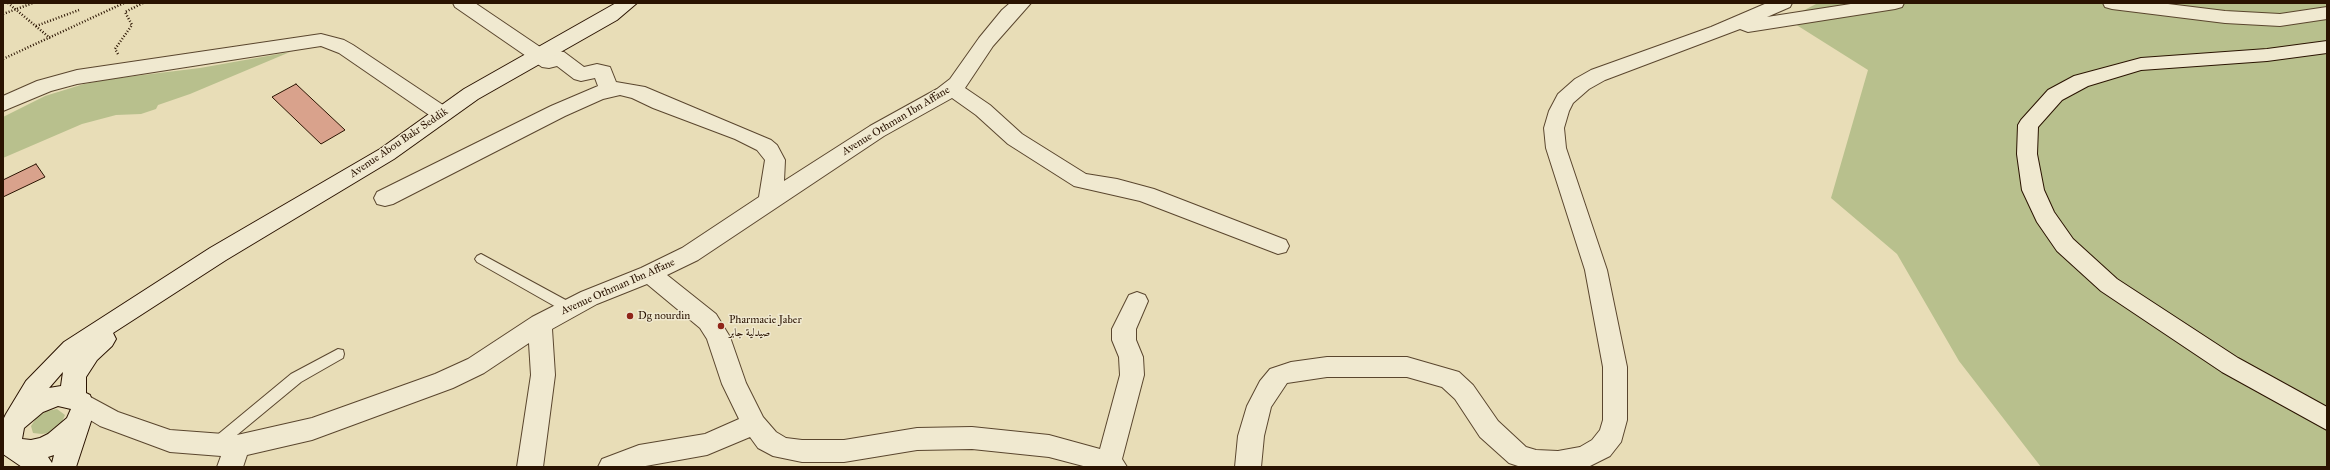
<!DOCTYPE html>
<html>
<head>
<meta charset="utf-8">
<style>
	body { margin:0 }
	#map { position:relative; width:2330px; height:470px; overflow:hidden; background:#e8ddb7; font-family:"IM FELL Great Primer",serif }
	canvas { display:block }
	.frame { position:absolute; inset:0; border:4px solid #2a1301; pointer-events:none }
</style>
</head>
<body>
<div id="map">
<canvas width="2330" height="470"></canvas>
<div class="frame"></div>
</div>
<script>
const c = document.querySelector('canvas').getContext('2d');
c.lineJoin = 'round';
function paint(path, color) {
  c.fillStyle = color;
  c.fill(path, 'evenodd');
}
function toPath(rows) {
  const path = new Path2D();
  for (const r of rows) {
    path.moveTo(r[0], r[1]);
    for (let i = 2; i < r.length; i += 2) path.lineTo(r[i], r[i + 1]);
  }
  return path;
}
function strokePath(path, color, width, dash) {
  c.strokeStyle = color;
  c.lineWidth = width;
  c.lineCap = dash ? 'butt' : 'round';
  c.setLineDash(dash || []);
  c.stroke(path);
}
function write(font, color, halo, rows, align = 'center') {
  c.font = font + ' "IM FELL Great Primer",Amiri,serif';
  c.lineWidth = 3;
  c.setLineDash([]);
  c.textBaseline = 'middle';
  c.strokeStyle = halo;
  c.fillStyle = color;
  for (const [text, x, y, turn = 0] of rows) {
    c.save();
    c.translate(x, y);
    c.rotate((+turn || 0) * Math.PI / 180);
    c.textAlign = isNaN(turn) ? turn : align;
    if (halo) c.strokeText(text, 0, 0);
    c.fillText(text, 0, 0);
    c.restore();
  }
}
const green = toPath([
	[1818,3,2327,3,2327,467,2041,467,1959,361,1897,254,1831,198,1868,70,1787,19],
	[290,52,190,94,158,105,156,109,141,114,116,115,82,124,3,158,3,117,45,96,84,84,110,79,200,68],
	[57,409,65,415,62,422,48,433,42,434,33,433,31,426,37,417,47,411]
]);
const building = toPath([
	[296,84,345,130,321,144,272,97,296,84],
	[36,164,45,177,3,197,3,180,36,164]
]);
const path = toPath([
	[8,3,50,38],
	[3,14,33,3],
	[36,26,79,10],
	[118,54,115,49,132,25,125,12,143,3],
	[3,59,124,3]
]);
const lane = toPath([
	[481,254,573,304,575,308,573,312,565,312,477,262,475,259,477,256,481,254],
	[338,349,343,350,344,354,343,358,301,382,220,449,215,451,210,449,208,445,210,441,291,374,338,349]
]);
const street = toPath([
	[453,3,475,3,549,53,557,51,564,52,584,67,597,64,610,67,616,82,645,87,771,140,777,145,785,160,784,181,870,126,937,89,950,79,979,38,1002,10,1010,3,1031,3,993,46,965,88,990,105,1022,134,1086,174,1117,179,1154,189,1286,240,1289,246,1286,252,1278,254,1140,201,1074,186,1008,144,976,115,952,98,884,136,698,260,667,275,716,314,730,337,746,383,763,417,776,432,786,438,802,440,844,440,917,428,972,427,1049,435,1100,449,1120,375,1119,357,1112,340,1112,329,1129,295,1137,292,1145,295,1148,301,1136,329,1136,340,1143,357,1144,375,1122,459,1127,467,1087,467,1049,457,972,449,917,450,844,462,802,462,773,456,758,448,750,437,707,455,640,467,598,467,602,459,639,445,705,434,739,419,722,384,707,339,700,328,647,284,597,304,552,329,555,375,543,467,517,467,531,375,529,343,484,373,453,388,312,440,247,455,243,467,217,467,221,456,170,452,100,426,72,409,69,402,72,395,81,392,118,412,170,430,237,435,312,418,435,374,468,359,532,317,581,292,641,268,682,248,759,197,765,160,757,150,735,139,653,108,632,98,620,95,603,99,565,116,393,204,385,206,377,204,374,198,377,192,551,106,598,86,595,78,581,81,574,79,557,66,549,68,542,67,455,7,453,3],
	[1767,3,1792,3,1790,7,1767,17,1857,3,1904,3,1902,7,1895,9,1748,32,1740,29,1605,80,1589,89,1573,103,1569,111,1564,128,1566,148,1607,270,1627,367,1627,420,1621,442,1610,456,1588,467,1521,467,1509,463,1480,437,1455,399,1442,387,1407,377,1327,377,1287,383,1271,407,1264,436,1261,467,1235,467,1238,436,1247,406,1260,381,1270,369,1291,362,1327,357,1407,357,1459,372,1473,385,1498,421,1526,447,1536,450,1558,451,1580,447,1592,440,1600,430,1603,420,1603,367,1585,270,1546,148,1544,128,1549,111,1558,94,1575,79,1591,70,1711,27,1767,3],
	[2103,3,2160,3,2225,11,2280,14,2327,7,2327,19,2280,26,2225,23,2112,9,2105,7,2103,3],
	[321,34,344,40,353,45,449,109,452,114,449,119,442,121,435,119,339,53,321,46,77,84,51,91,3,111,3,96,37,81,77,70,321,34]
]);
const secondary = toPath([
	[616,3,637,3,617,20,478,99,394,159,226,260,113,333,116,339,112,346,97,360,86,377,86,393,90,395,95,409,76,467,22,467,3,454,3,420,6,414,26,381,64,342,210,248,380,149,464,89,616,3],
	[63,372,61,386,49,388,62,373,63,372],
	[58,406,71,409,67,418,48,434,40,438,31,440,22,439,24,428,43,412,58,406],
	[54,455,52,463,48,457,54,455],
	[2327,41,2327,53,2267,61,2141,70,2088,86,2062,100,2038,127,2037,154,2044,190,2054,212,2073,239,2117,279,2238,358,2327,407,2327,430,2222,372,2101,291,2057,251,2037,222,2022,190,2017,154,2018,125,2021,120,2048,90,2074,76,2141,58,2267,49,2327,41]
]);
const markers = [
	[630,316,4,"#8f2418"],
	[721,326,4,"#8f2418"]
];
const streetNames = [
	["Avenue Othman Ibn Affane",896,121,-31],
	["Avenue Abou Bakr Seddik",399,143,-34],
	["Avenue Othman Ibn Affane",618,287,-24]
];
const poiNames = [
	["Dg nourdin",638,316],
	["Pharmacie Jaber",729,320],
	["صيدلية جابر",729,333]
];
paint(green, '#b8c08d');
paint(building, '#d9a28c');
strokePath(building, '#2a1301', 1);
strokePath(lane, '#5a462e', 2);
strokePath(street, '#5a462e', 2);
strokePath(secondary, '#2a1301', 2);
strokePath(path, '#2a1301', 2.5, [1, 2]);
paint(lane, '#f0e9d0');
paint(street, '#f0e9d0');
paint(secondary, '#f0e9d0');
for (const [x, y, r, color] of markers) {
  const dot = new Path2D();
  dot.arc(x, y, r, 0, 2 * Math.PI);
  c.fillStyle = color;
  c.fill(dot);
  strokePath(dot, '#f0e9d0', 1.5);
}
write('11px', '#2a1301', '#f0e9d0', streetNames);
write('11px', '#2a1301', '#f0e9d0', poiNames, 'left');
</script>
</body>
</html>
